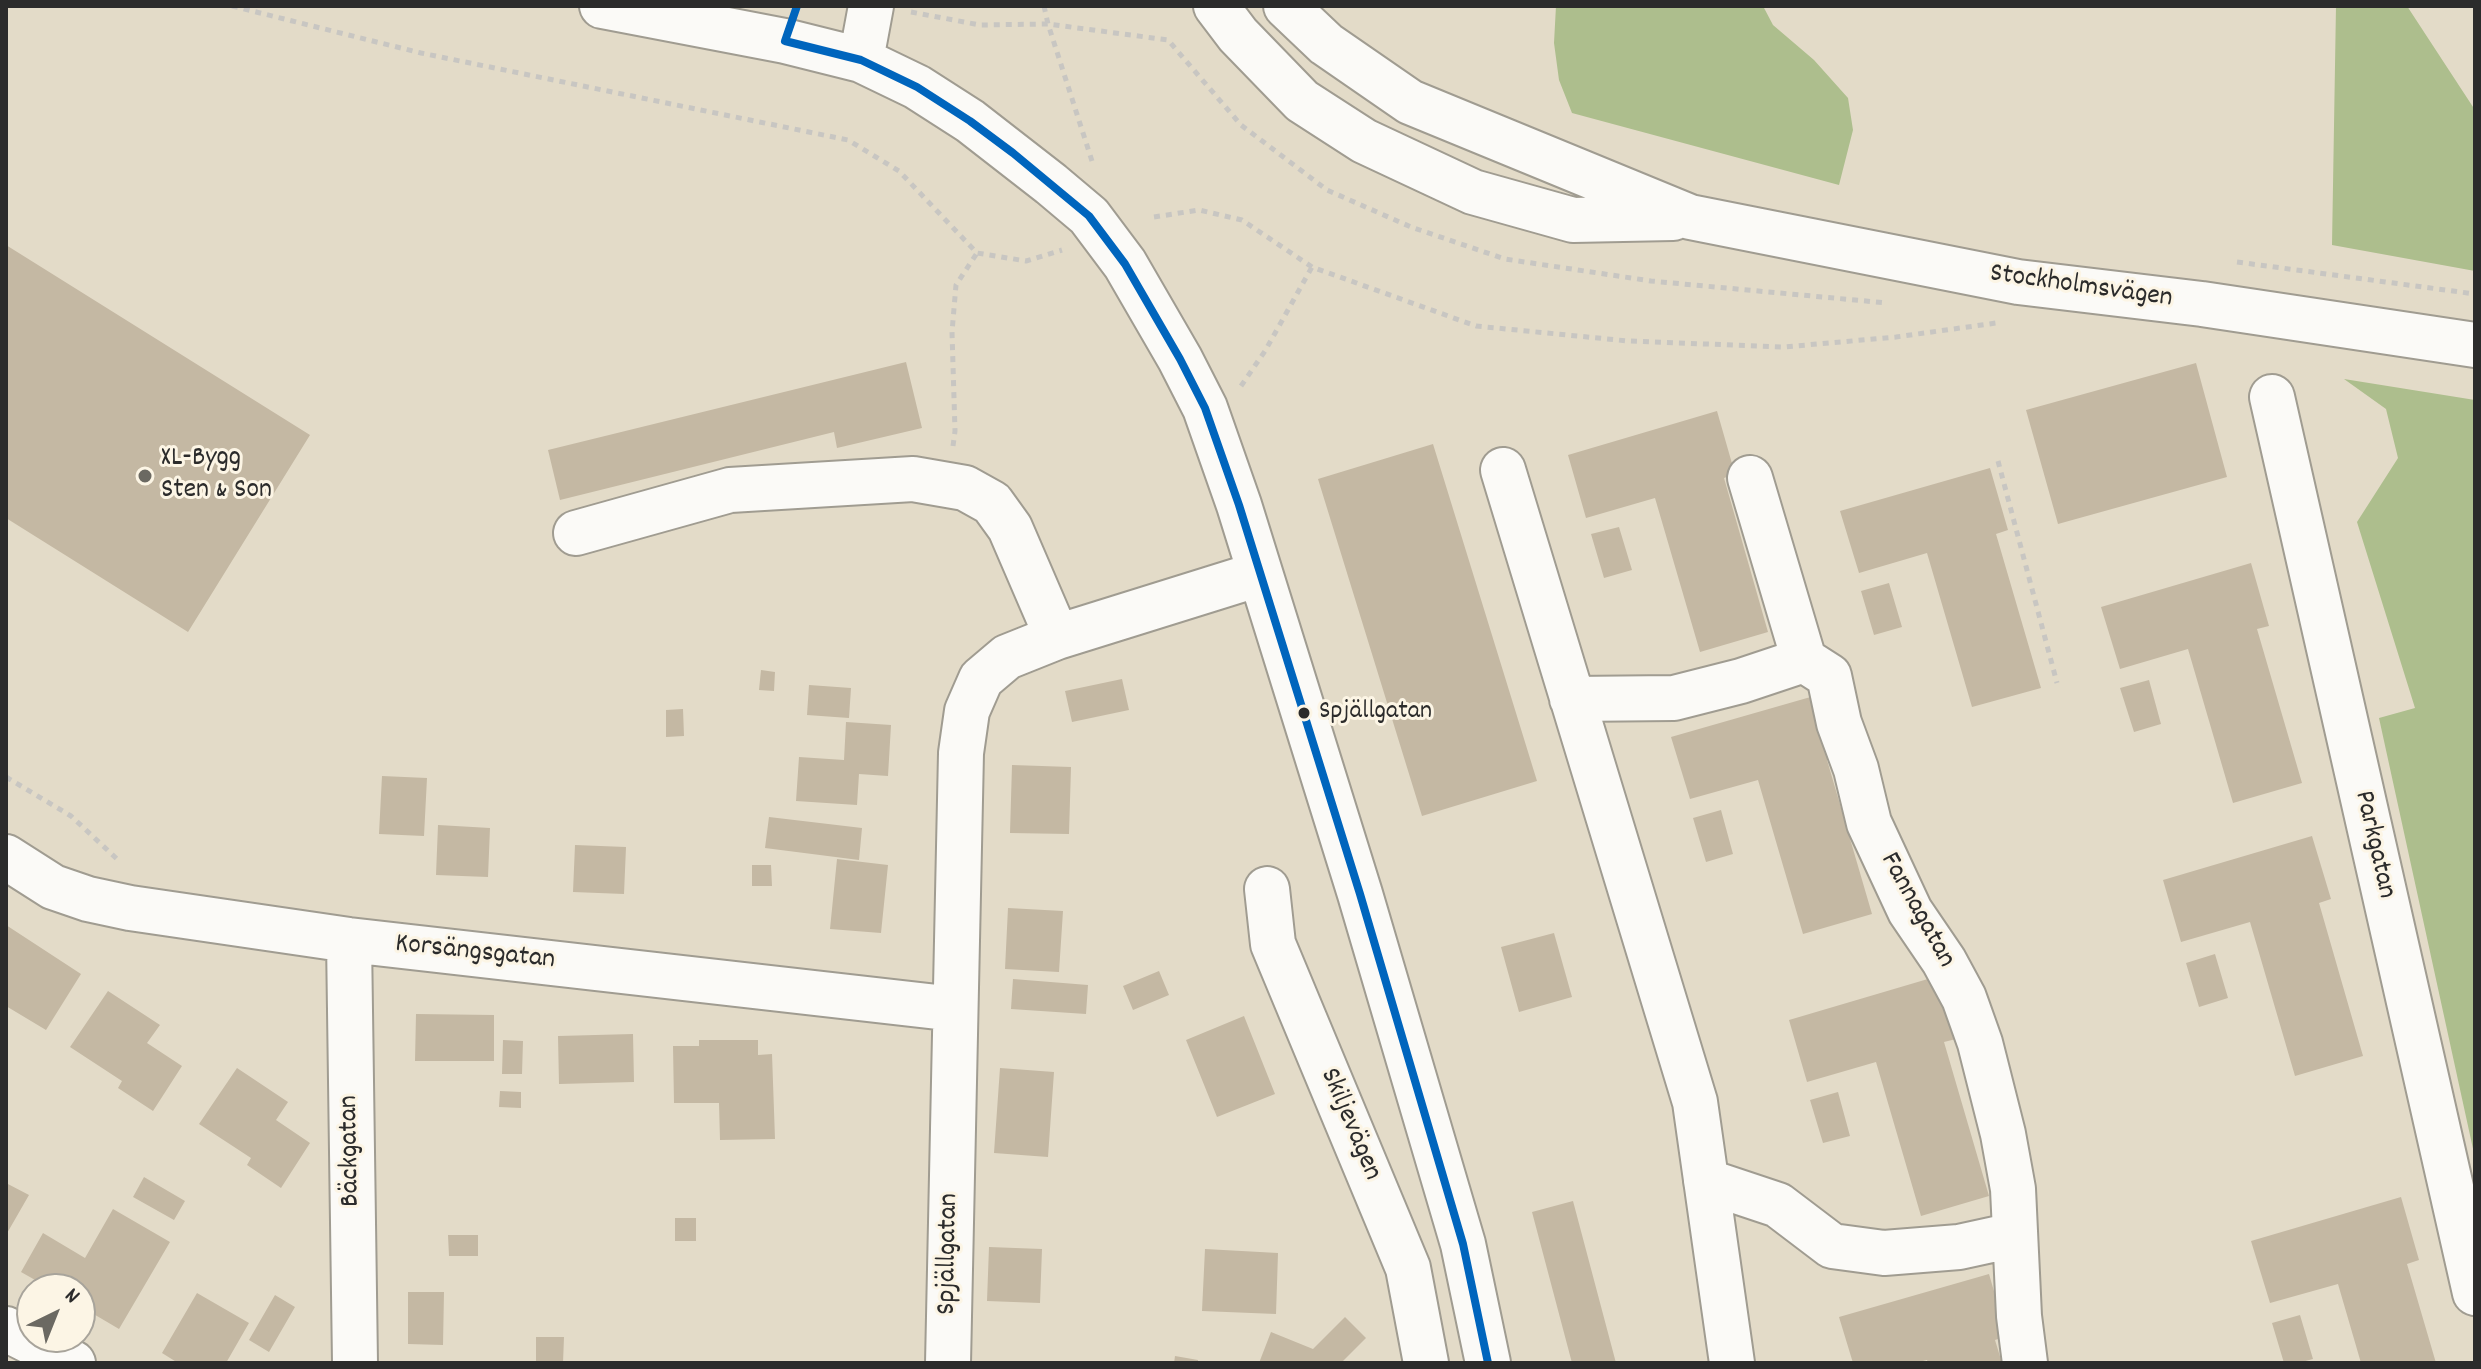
<!DOCTYPE html>
<html>
<head>
<meta charset="utf-8">
<style>
	body { margin:0 }
	#map { position:relative; width:2481px; height:1369px; overflow:hidden; background:#e3dbc8; font-family:Dekko,sans-serif }
	canvas { display:block }
	.frame { position:absolute; inset:0; border:8px solid #2b2b2b; pointer-events:none }
	.north { position:absolute; left:16px; top:1273px; width:80px; height:80px; box-sizing:border-box; background:#fcf5e5; border:2px solid #a8a49b; border-radius:50%; rotate:43deg; font-size:22px; font-weight:700; line-height:32px; text-align:center; color:#2b2b2b }
	.north::after { content:''; display:block; margin:auto; width:28px; height:36px; background:#6b6962; clip-path:polygon(50% 0,100% 100%,50% 72%,0 100%) }
</style>
</head>
<body>
<div id="map">
<canvas width="2481" height="1369"></canvas>
<div class="frame"></div>
<div class="north">N</div>
</div>
<script>
const c = document.querySelector('canvas').getContext('2d');
c.lineJoin = 'round';
function paint(path, color) {
  c.fillStyle = color;
  c.fill(path, 'evenodd');
}
function toPath(rows) {
  const path = new Path2D();
  for (const r of rows) {
    path.moveTo(r[0], r[1]);
    for (let i = 2; i < r.length; i += 2) path.lineTo(r[i], r[i + 1]);
  }
  return path;
}
function strokePath(path, color, width, dash) {
  c.strokeStyle = color;
  c.lineWidth = width;
  c.lineCap = dash ? 'butt' : 'round';
  c.setLineDash(dash || []);
  c.stroke(path);
}
function write(font, color, halo, rows, align = 'center') {
  c.font = font + ' Dekko,sans-serif';
  c.lineWidth = 6;
  c.setLineDash([]);
  c.textBaseline = 'middle';
  c.strokeStyle = halo;
  c.fillStyle = color;
  for (const [text, x, y, turn = 0] of rows) {
    c.save();
    c.translate(x, y);
    c.rotate((+turn || 0) * Math.PI / 180);
    c.textAlign = isNaN(turn) ? turn : align;
    if (halo) c.strokeText(text, 0, 0);
    c.fillText(text, 0, 0);
    c.restore();
  }
}
const forest = toPath([
	[1556,6,1763,6,1773,25,1814,60,1848,98,1853,130,1839,185,1572,113,1559,80,1554,43],
	[2336,6,2407,6,2475,110,2475,271,2332,245],
	[2344,379,2475,400,2475,1158,2379,718,2415,708,2357,522,2398,458,2386,409]
]);
const building = toPath([
	[6,245,310,435,188,632,6,518],
	[906,362,922,428,837,448,834,432,560,500,548,450],
	[2196,363,2227,477,2058,524,2026,410],
	[1717,411,1735,474,1724,478,1768,632,1700,652,1655,498,1586,518,1568,455],
	[1433,444,1537,781,1422,816,1318,479],
	[1990,468,2008,530,1996,534,2041,688,1972,707,1927,553,1859,573,1840,511],
	[1619,527,1632,570,1604,578,1591,534],
	[2251,563,2269,626,2257,629,2302,783,2233,803,2188,649,2120,669,2101,607],
	[1889,583,1902,627,1874,635,1861,591],
	[761,670,775,672,774,691,759,690],
	[1122,679,1129,710,1072,722,1065,691],
	[2149,680,2161,724,2134,732,2120,688],
	[809,685,851,688,849,718,807,715],
	[1821,694,1839,756,1827,760,1872,914,1803,934,1758,780,1690,799,1671,737],
	[683,709,684,736,666,737,666,710],
	[846,722,891,725,888,776,859,774,857,805,796,801,799,757,844,760],
	[1012,765,1071,767,1069,834,1010,833],
	[382,776,427,778,424,836,379,834],
	[1721,810,1733,854,1706,862,1693,818],
	[769,817,862,828,859,860,765,848],
	[438,825,490,828,488,877,436,875],
	[2312,836,2331,899,2319,903,2363,1056,2295,1076,2250,922,2181,942,2163,880],
	[575,845,626,847,624,894,573,892],
	[837,859,888,865,881,933,830,929],
	[752,865,771,865,772,886,752,886],
	[1008,908,1063,911,1059,972,1005,969],
	[6,925,81,974,46,1030,6,1006],
	[1554,933,1572,997,1519,1012,1501,947],
	[2215,954,2228,998,2199,1007,2186,963],
	[1159,971,1169,995,1133,1010,1123,986],
	[1938,976,1956,1039,1944,1042,1989,1196,1921,1216,1876,1062,1807,1082,1789,1020],
	[1013,979,1088,985,1086,1014,1011,1009],
	[108,991,160,1025,147,1043,182,1066,153,1111,118,1088,122,1081,70,1047],
	[416,1014,494,1015,494,1061,415,1061],
	[1244,1016,1275,1094,1217,1117,1186,1040],
	[633,1034,634,1082,559,1084,558,1036],
	[503,1040,523,1041,522,1074,502,1074],
	[699,1040,758,1040,758,1055,772,1054,775,1139,720,1140,719,1103,674,1103,673,1046,699,1046],
	[237,1068,288,1102,276,1120,310,1143,281,1188,247,1165,251,1158,199,1124],
	[1000,1068,1054,1072,1048,1157,994,1153],
	[500,1091,521,1092,521,1108,499,1107],
	[1838,1092,1850,1136,1823,1143,1810,1100],
	[144,1177,185,1201,174,1220,133,1197],
	[6,1183,29,1195,6,1235],
	[2401,1197,2419,1260,2407,1264,2436,1363,2361,1363,2338,1284,2270,1303,2251,1241],
	[1573,1201,1616,1363,1572,1363,1532,1212],
	[113,1209,170,1242,119,1329,80,1306,80,1289,51,1289,21,1272,43,1233,85,1258],
	[675,1218,696,1218,696,1241,675,1241],
	[448,1235,478,1235,478,1256,449,1256],
	[989,1247,1042,1249,1040,1303,987,1301],
	[1205,1249,1278,1253,1276,1314,1202,1311],
	[1989,1274,2007,1336,1995,1340,2002,1363,1928,1363,1927,1360,1915,1363,1853,1363,1839,1317],
	[408,1292,444,1292,443,1345,408,1344],
	[197,1293,249,1323,226,1363,178,1363,162,1353],
	[275,1295,295,1307,269,1352,249,1340],
	[2300,1315,2313,1359,2298,1363,2284,1363,2272,1323],
	[1345,1317,1366,1338,1341,1363,1259,1363,1271,1332,1313,1349],
	[536,1337,564,1337,563,1363,536,1363],
	[1175,1356,1198,1360,1198,1363,1174,1363]
]);
const path = toPath([
	[232,6,421,53,848,140,899,171,977,253,1026,261,1062,250],
	[1044,6,1048,24,1168,40,1241,125,1327,190,1411,227,1505,259,1651,281,1887,303],
	[911,12,980,25,1048,24,1092,161],
	[1154,217,1199,210,1242,220,1312,267,1476,326,1628,341,1784,347,1896,337,1996,323],
	[2237,262,2475,294],
	[1241,386,1265,351,1312,267],
	[953,446,955,431,952,332,956,285,977,253],
	[1998,461,2057,683],
	[6,777,71,816,117,859]
]);
const minor = toPath([
	[602,6,785,41,861,60,917,87,970,121,1051,184,1089,216,1125,264,1180,359,1205,408,1239,505,1360,894,1463,1244,1488,1363],
	[861,60,871,6],
	[2272,397,2475,1293],
	[1503,470,1695,1102,1732,1363],
	[1750,478,1804,660,1829,676,1839,723,1856,769,1869,823,1910,911,1944,961,1964,998,1980,1043,2003,1134,2013,1189,2019,1316,2025,1363],
	[576,533,730,490,913,479,965,488,992,503,1010,528,1057,637],
	[1572,699,1674,698,1741,681,1804,660],
	[6,857,53,887,88,899,130,908,349,940,955,1009],
	[1267,889,1273,944,1408,1268,1426,1363],
	[349,940,355,1363],
	[1706,1181,1778,1205,1832,1246,1884,1253,1959,1247,2014,1235],
	[6,1329,73,1363],
	[948,1363,961,753,967,711,981,679,1007,657,1057,637,1259,574]
]);
const major = toPath([
	[1216,6,1238,35,1302,101,1364,141,1473,192,1573,220,1673,218],
	[1286,6,1326,44,1410,102,1690,217,2018,282,2202,304,2475,345]
]);
const bus1 = toPath([
	[797,6,785,41,861,60,917,87,970,121,1013,153,1089,216,1125,264,1180,359,1205,408,1239,505,1360,894,1463,1244,1488,1363]
]);
const markers = [
	[145,476,8,"#6b6962"],
	[1304,713,7,"#2b2b2b"]
];
const busNames = [
	["Spjällgatan",1319,713]
];
const streetNames = [
	["Stockholmsvägen",2081,288,8],
	["Parkgatan",2373,845,77],
	["Fannagatan",1916,911,61],
	["Korsängsgatan",475,954,6],
	["Skiljevägen",1349,1125,67],
	["Bäckgatan",352,1151,-91],
	["Spjällgatan",950,1254,-89]
];
const poiNames = [
	["XL-Bygg",161,460],
	["Sten & Son",161,492]
];
paint(forest, '#adbe8d');
paint(building, '#c4b8a3');
strokePath(minor, '#a09c91', 48);
strokePath(major, '#a09c91', 48);
strokePath(path, '#c8c6c2', 5, [6, 6]);
strokePath(minor, '#fbfaf7', 44);
strokePath(major, '#fbfaf7', 44);
strokePath(bus1, '#0065bd', 8);
for (const [x, y, r, color] of markers) {
  const dot = new Path2D();
  dot.arc(x, y, r, 0, 2 * Math.PI);
  c.fillStyle = color;
  c.fill(dot);
  strokePath(dot, '#fcf5e5', 3);
}
write('26px', '#2b2b2b', '#fcf5e5', busNames, 'left');
write('28px', '#2b2b2b', '#fcf5e5', streetNames);
write('28px', '#2b2b2b', '#fcf5e5', poiNames, 'left');
</script>
</body>
</html>
